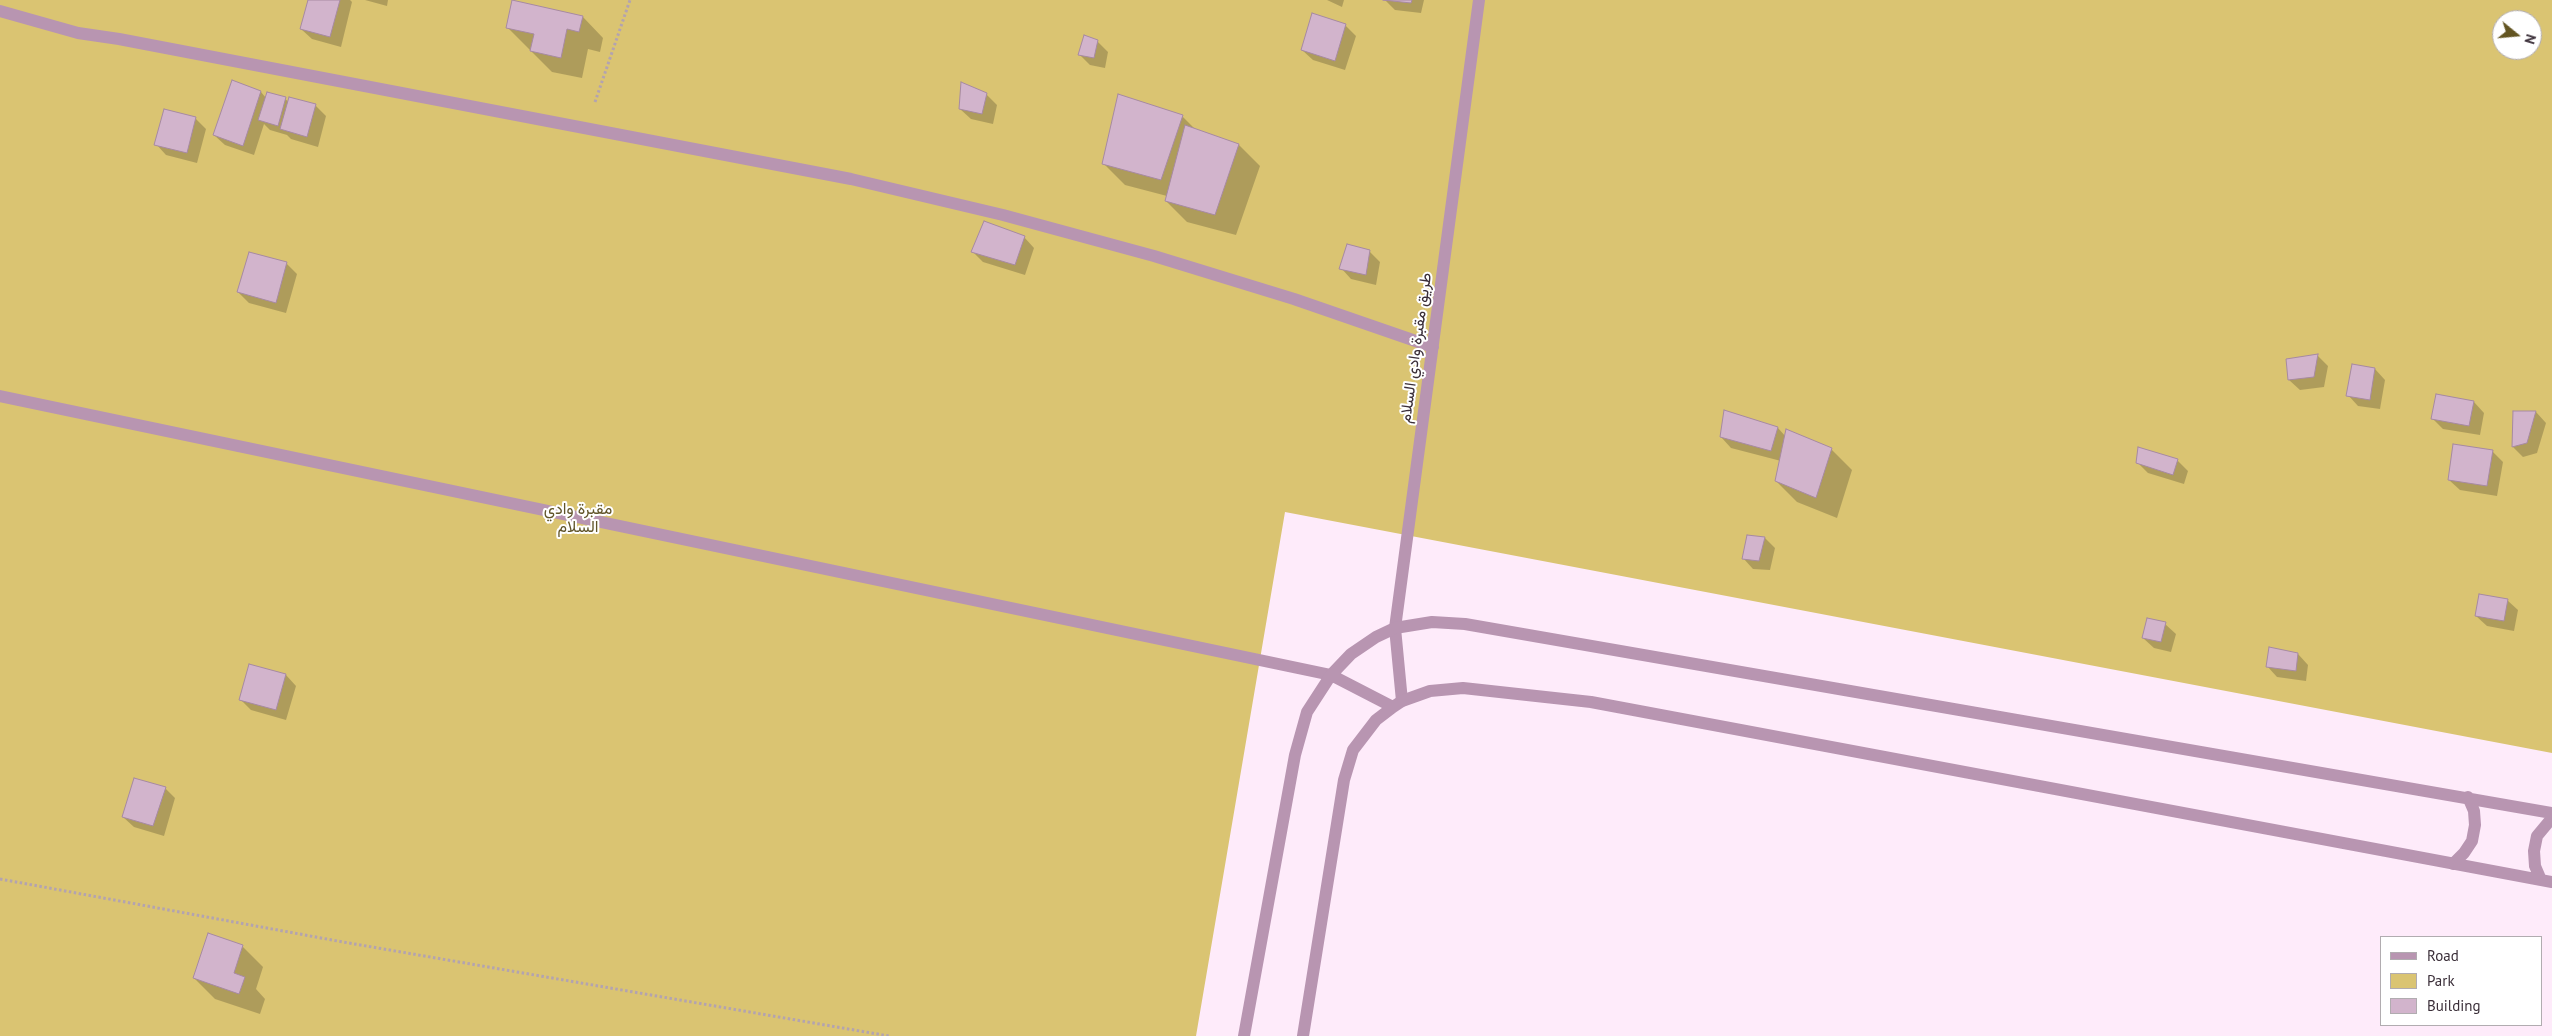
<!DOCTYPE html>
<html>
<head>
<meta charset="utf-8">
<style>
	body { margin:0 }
	#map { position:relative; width:2552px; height:1036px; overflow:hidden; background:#feebfa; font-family:"PT Sans",sans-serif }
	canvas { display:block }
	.legend { position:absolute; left:2380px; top:936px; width:162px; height:90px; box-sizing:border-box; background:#fff; border:1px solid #b1acb0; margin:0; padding:6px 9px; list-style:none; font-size:15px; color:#3b2f39 }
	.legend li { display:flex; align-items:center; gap:10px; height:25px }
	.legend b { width:25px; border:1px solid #b1acb0 }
	.north { position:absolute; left:2492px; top:10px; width:50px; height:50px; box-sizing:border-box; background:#fff; border:1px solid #b1acb0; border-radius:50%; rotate:107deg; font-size:14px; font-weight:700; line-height:20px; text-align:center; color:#3b2f39 }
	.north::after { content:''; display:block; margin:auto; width:18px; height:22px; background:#635522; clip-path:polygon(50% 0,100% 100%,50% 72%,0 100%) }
</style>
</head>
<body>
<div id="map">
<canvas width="2552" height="1036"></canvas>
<ul class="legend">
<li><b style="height:6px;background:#b895b1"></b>Road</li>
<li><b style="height:14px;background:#dac472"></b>Park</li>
<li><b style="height:14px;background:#d2b4cc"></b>Building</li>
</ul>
<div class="north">N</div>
</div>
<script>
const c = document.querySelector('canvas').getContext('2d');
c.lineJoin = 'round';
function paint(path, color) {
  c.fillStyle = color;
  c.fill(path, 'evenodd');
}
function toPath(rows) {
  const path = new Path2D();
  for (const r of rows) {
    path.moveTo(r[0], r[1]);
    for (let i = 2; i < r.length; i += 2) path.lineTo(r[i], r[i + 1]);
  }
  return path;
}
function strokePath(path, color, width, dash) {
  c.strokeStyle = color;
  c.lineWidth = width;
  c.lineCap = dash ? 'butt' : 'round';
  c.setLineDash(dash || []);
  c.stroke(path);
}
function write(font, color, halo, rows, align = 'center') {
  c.font = font + ' "PT Sans",Vazirmatn,sans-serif';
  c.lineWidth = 4;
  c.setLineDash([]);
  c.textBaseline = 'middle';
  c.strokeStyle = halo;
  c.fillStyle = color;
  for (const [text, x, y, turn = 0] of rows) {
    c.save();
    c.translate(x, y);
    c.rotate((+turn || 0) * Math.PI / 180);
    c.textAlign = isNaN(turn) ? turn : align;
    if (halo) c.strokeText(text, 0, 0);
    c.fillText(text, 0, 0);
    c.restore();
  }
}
const green = toPath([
	[0,0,2552,0,2552,753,1285,512,1196,1036,0,1036],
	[2502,20,2532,20,2532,50,2502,50]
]);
const shadow = toPath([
	[309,0,350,0,352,2,341,47,312,39,301,29],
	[365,0,388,0,387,6],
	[1327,0,1344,0,1342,7],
	[1385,0,1424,0,1421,13,1395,10],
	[583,17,603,38,600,52,588,49,582,78,552,72,507,27],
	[1345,25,1356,36,1345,70,1313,60,1302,50],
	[1097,41,1108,52,1105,68,1090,65,1080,55],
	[261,92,266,98,285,99,289,102,290,98,316,106,326,116,318,147,291,139,287,135,270,130,264,124,254,155,225,145,214,135],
	[986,94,997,105,993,124,971,119,960,109],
	[1182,116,1197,131,1239,145,1260,166,1236,235,1187,222,1166,201,1167,196,1125,185,1104,164],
	[196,119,206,129,197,163,166,155,156,144],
	[1024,237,1034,248,1025,275,983,262,972,251],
	[1369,251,1380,262,1376,285,1351,279,1341,268],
	[286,263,297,274,286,313,249,303,238,292],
	[2318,356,2328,366,2324,387,2300,390,2289,380],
	[2375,369,2385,380,2380,409,2358,406,2348,395],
	[2474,402,2484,413,2480,435,2443,429,2433,419],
	[2514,412,2536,412,2546,423,2537,453,2523,457,2513,447],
	[1778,428,1786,437,1831,449,1852,470,1837,518,1797,502,1776,481,1781,461,1731,448,1721,437],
	[2492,451,2503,462,2497,496,2460,490,2449,480],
	[2177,460,2188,471,2184,484,2148,473,2138,463],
	[1765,538,1775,548,1770,570,1753,569,1743,558],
	[2507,600,2518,610,2514,631,2487,626,2476,616],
	[2165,624,2176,634,2171,652,2154,648,2143,638],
	[2298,654,2308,665,2306,681,2277,677,2267,666],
	[286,675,296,686,286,720,251,710,240,699],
	[165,788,175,798,164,836,134,827,123,817],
	[242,946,263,967,256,989,265,999,260,1014,215,999,194,978]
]);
const building = toPath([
	[308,0,340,0,330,37,300,29,308,0],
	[512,0,583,16,579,32,567,29,561,58,530,51,534,34,506,28,512,0],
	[1383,0,1412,0,1411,3,1383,0],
	[1312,13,1346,24,1335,61,1301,50,1312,13],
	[1084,35,1098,40,1094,58,1078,55,1084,35],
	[232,80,261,91,243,146,213,135,232,80],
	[961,82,987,93,982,114,959,109,961,82],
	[267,92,286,97,278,126,258,120,267,92],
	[1118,94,1183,115,1161,180,1102,164,1118,94],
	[289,97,316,104,307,137,280,129,289,97],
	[164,109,196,117,187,153,154,145,164,109],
	[1185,125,1239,144,1215,215,1165,201,1185,125],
	[984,221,1025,236,1015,265,971,252,984,221],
	[1347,244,1370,250,1366,275,1339,269,1347,244],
	[249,252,287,262,276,303,237,292,249,252],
	[2318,354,2314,377,2288,380,2286,359,2318,354],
	[2352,364,2375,368,2370,400,2346,396,2352,364],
	[2436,394,2474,401,2469,426,2431,419,2436,394],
	[1724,410,1778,427,1771,451,1720,437,1724,410],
	[2513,411,2536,411,2527,443,2512,447,2513,411],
	[1786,429,1832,448,1816,498,1775,481,1786,429],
	[2453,444,2493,450,2487,486,2448,480,2453,444],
	[2138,447,2178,459,2173,475,2136,463,2138,447],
	[1747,535,1765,537,1759,561,1742,559,1747,535],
	[2479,594,2508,599,2504,621,2475,616,2479,594],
	[2147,618,2166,622,2161,642,2142,638,2147,618],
	[2269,647,2298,653,2296,671,2266,667,2269,647],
	[249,664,286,674,276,710,239,700,249,664],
	[134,778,166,787,153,826,122,817,134,778],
	[208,933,243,945,234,973,245,977,239,994,193,978,208,933]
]);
const path = toPath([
	[595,102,630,0],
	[0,879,343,942,889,1036]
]);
const minor = toPath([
	[0,11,78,33,119,39,851,179,1003,215,1154,256,1294,299,1433,347],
	[0,396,1331,675],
	[1402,701,1395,628,1479,0]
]);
const tertiary = toPath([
	[1331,675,1393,707],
	[2453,864,2464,853,2472,841,2475,825,2474,811,2468,797],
	[2541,880,2535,866,2534,851,2537,836,2552,818],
	[1244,1036,1295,755,1307,712,1331,675,1351,654,1376,637,1395,628,1432,622,1465,624,2552,813],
	[1303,1036,1344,780,1353,750,1376,720,1393,707,1402,701,1430,691,1463,688,1591,702,2552,882]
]);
const streetNames = [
	["طريق مقبرة وادي السلام",1416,348,-82]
];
const parkNames = [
	["مقبرة وادي",578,509],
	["السلام",578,527]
];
paint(green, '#dac472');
paint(shadow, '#0003');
paint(building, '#d2b4cc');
strokePath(building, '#a78aa2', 1);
strokePath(path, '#b3a3b0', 3, [2.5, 2.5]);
strokePath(minor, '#b895b1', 12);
strokePath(tertiary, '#b895b1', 12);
write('16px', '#3b2f39', '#fff', streetNames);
write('16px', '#605429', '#fff', parkNames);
</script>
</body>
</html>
